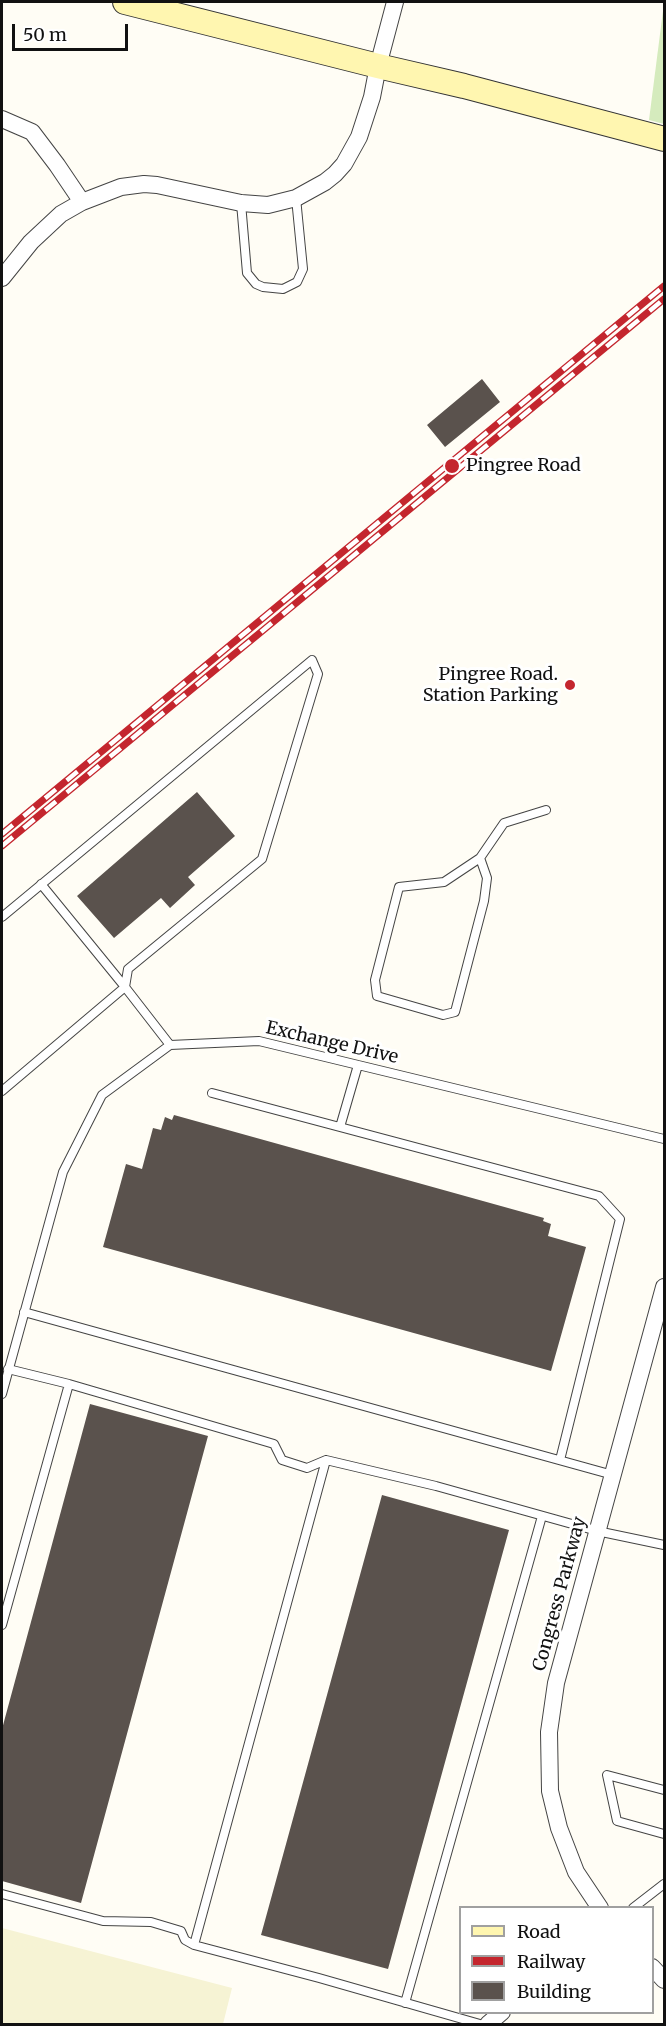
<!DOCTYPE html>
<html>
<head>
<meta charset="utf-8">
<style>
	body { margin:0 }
	#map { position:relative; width:666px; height:2026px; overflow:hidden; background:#fffdf5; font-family:Merriweather,serif }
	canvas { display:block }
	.frame { position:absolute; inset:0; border:3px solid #111; pointer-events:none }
	.legend { position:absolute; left:459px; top:1906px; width:195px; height:108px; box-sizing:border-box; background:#fff; border:2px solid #a0a0a0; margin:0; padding:8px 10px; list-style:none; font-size:18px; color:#111 }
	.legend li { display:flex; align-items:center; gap:12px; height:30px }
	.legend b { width:30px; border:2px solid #a0a0a0 }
	.scale { position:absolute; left:12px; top:24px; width:116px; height:27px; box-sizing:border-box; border:3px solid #111; border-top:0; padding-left:8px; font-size:18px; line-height:21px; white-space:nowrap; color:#111; -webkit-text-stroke:4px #fff; paint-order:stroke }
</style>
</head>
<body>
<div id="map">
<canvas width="666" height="2026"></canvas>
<div class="frame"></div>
<ul class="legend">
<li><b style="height:8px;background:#fff6b0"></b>Road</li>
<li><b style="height:8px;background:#c4262e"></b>Railway</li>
<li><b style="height:16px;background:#5a524d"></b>Building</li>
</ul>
<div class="scale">50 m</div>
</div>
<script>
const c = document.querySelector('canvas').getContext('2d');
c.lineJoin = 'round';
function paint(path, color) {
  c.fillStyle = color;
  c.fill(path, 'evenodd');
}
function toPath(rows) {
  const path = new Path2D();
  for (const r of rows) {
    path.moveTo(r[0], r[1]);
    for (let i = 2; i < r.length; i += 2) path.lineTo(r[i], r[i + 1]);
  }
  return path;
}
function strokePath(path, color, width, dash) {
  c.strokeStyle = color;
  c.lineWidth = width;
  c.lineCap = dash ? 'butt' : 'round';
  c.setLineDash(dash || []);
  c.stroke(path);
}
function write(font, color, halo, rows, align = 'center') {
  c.font = font + ' Merriweather,serif';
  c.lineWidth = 6;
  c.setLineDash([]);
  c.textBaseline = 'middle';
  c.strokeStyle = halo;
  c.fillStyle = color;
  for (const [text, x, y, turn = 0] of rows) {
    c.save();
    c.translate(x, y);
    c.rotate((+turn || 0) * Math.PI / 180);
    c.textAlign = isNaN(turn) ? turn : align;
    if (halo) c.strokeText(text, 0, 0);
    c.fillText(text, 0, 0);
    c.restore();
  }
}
const farmland = toPath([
	[2,1928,232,1988,223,2024,2,2024]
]);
const green = toPath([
	[664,3,664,124,649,120]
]);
const building = toPath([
	[482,379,500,402,445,447,427,425],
	[197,792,235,836,188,877,195,885,170,908,161,898,114,938,77,896],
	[174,1115,544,1218,543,1221,551,1224,548,1236,586,1247,551,1371,103,1247,126,1164,142,1169,153,1128,161,1130,165,1117,172,1120],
	[90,1404,208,1436,81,1903,2,1881,2,1729],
	[382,1495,509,1530,388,1969,261,1935]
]);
const lane = toPath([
	[241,203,247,273,256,284,263,287,283,289,297,282,303,269,296,198],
	[480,858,444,882,399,887,375,980,377,996,443,1015,455,1012,484,901,487,878,480,858,504,823,546,810],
	[41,884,125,987,170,1045],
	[2,917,312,660,318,674,262,859,128,969,125,987,2,1091],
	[212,1093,599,1196,620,1219,560,1460],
	[340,1127,358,1065],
	[24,1312,613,1475],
	[69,1384,274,1444,282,1460,307,1468,326,1460,436,1486,597,1531,664,1545],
	[2,1394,63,1172,102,1095,170,1045,259,1041,664,1139],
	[2,1625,69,1384,8,1369],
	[664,1790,607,1775,617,1821,664,1834],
	[2,1894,103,1921,151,1922,181,1931,185,1940,194,1945,319,1978,480,2024],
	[633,1908,664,1884],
	[194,1945,326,1460],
	[405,2003,542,1516]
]);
const street = toPath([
	[2,119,32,132,57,165,82,202],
	[2,278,31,242,61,214,82,202,121,187,144,184,157,185,241,203,268,205,296,198,325,182,335,174,344,164,359,137,372,97,378,66,395,2],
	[600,1908,576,1872,559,1828,550,1791,549,1732,556,1683,664,1287],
	[652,1967,664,1980],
	[488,2024,502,2012]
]);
const secondary = toPath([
	[125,2,378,66,464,86,664,139]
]);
const rail = toPath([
	[2,834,664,286],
	[2,846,664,299]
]);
const markers = [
	[452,466,8,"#c4262e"],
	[570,685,6,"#c4262e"]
];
const poiNames = [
	["Pingree Road",466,466],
	["Pingree Road.",558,675,"right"],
	["Station Parking",558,696,"right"]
];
const streetNames = [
	["Exchange Drive",332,1043,13],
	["Congress Parkway",560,1594,-75]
];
paint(farmland, '#f6f3d4');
paint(green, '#d5ebbd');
paint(building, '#5a524d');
strokePath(lane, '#444', 10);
strokePath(street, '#444', 18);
strokePath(secondary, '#333', 26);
strokePath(lane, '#fff', 8);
strokePath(street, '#fff', 16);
strokePath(secondary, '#fff6b0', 24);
strokePath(rail, '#c4262e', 7);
strokePath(rail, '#fff', 4.5, [14]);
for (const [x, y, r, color] of markers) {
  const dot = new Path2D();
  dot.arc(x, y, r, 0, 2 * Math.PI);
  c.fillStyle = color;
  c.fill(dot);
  strokePath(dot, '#fff', 2);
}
write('18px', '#111', '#fff', poiNames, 'left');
write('18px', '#111', '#fff', streetNames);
</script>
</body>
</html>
